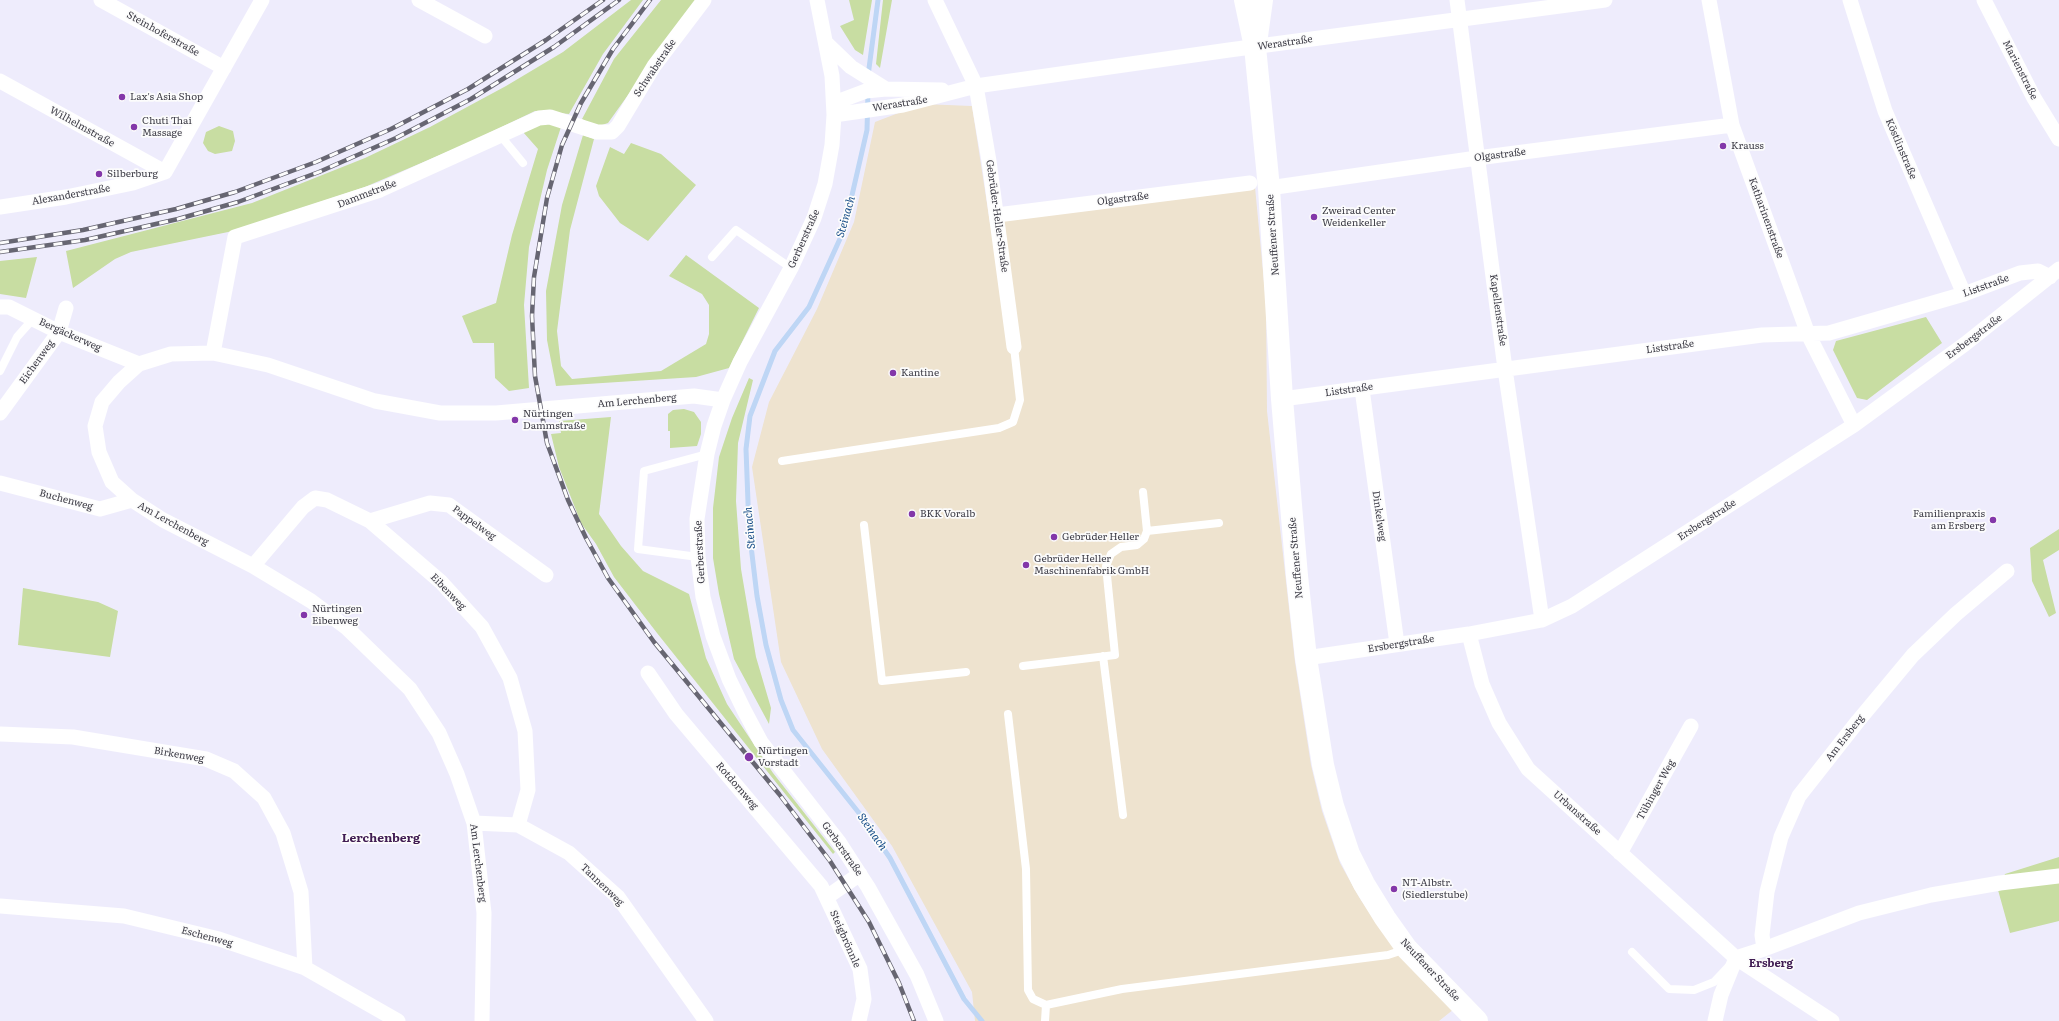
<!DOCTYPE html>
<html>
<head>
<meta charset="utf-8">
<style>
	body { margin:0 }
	canvas { display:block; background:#eeecfc }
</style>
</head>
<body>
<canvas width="2059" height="1021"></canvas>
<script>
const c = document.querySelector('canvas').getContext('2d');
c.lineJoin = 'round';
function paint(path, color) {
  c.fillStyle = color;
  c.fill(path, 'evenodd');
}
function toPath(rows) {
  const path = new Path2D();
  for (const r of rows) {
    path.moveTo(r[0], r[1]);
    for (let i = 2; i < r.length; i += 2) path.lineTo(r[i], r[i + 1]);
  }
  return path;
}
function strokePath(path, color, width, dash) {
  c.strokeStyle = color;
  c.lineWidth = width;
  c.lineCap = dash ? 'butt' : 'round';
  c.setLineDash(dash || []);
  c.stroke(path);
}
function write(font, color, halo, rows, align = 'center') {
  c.font = font + ' Literata,serif';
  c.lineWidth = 3.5;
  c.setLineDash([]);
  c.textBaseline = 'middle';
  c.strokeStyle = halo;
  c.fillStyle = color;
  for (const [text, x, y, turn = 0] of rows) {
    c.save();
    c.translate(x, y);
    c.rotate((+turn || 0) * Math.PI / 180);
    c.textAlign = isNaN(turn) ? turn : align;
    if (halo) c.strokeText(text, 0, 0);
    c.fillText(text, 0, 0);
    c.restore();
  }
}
const industrial = toPath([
	[922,104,972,106,990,223,1255,187,1266,303,1267,411,1295,662,1311,765,1322,811,1340,863,1359,897,1380,929,1454,1009,1439,1021,975,1021,972,992,892,846,822,749,781,662,752,467,769,402,817,309,854,222,875,122]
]);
const green = toPath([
	[631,0,643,0,603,54,569,114,535,111,468,143,365,187,233,231,131,252,115,259,73,288,66,251,252,203,365,158,430,127,506,86,563,52],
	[661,0,696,0,608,123,596,127,582,119,614,59],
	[849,0,872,0,863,55,855,50,840,26,854,20],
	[883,0,892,0,880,68,876,64],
	[545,122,561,127,547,170,529,247,524,305,529,388,509,391,495,378,494,343,473,343,462,316,496,303,512,235,538,149,523,132],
	[219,126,233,131,235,141,232,151,215,154,208,151,203,143,206,132],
	[583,135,594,139,570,230,557,331,561,366,572,379,661,371,706,344,709,334,709,305,702,294,669,276,686,255,759,308,729,368,696,377,556,386,547,340,546,291,562,205],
	[631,143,661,154,696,185,648,241,620,223,599,196,596,186,610,147,624,154],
	[37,257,26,298,0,294,0,261],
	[1926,317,1942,343,1867,400,1857,398,1833,350,1836,341],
	[749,378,753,380,738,443,736,501,741,569,756,657,771,708,769,724,734,659,719,594,713,558,713,508,719,457,732,418],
	[684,409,694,412,701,422,701,434,697,446,670,448,670,431,668,431,668,414,673,410],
	[611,417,599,514,621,546,643,571,689,594,706,658,727,704,773,773,835,852,833,854,657,633,614,577,596,544,581,523,559,467,551,434,561,433,559,421],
	[2059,529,2059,550,2043,560,2056,613,2049,617,2032,581,2030,548],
	[23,588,98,602,118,611,110,657,18,645],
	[2059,857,2059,921,2010,933,1998,890,2005,874]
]);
const stream = toPath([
	[868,76,878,0],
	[868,92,867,130,844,230,809,307,775,351,750,416,746,449,749,529,757,596,766,645,781,700,793,730,859,813,890,858,964,999,982,1021]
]);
const lane = toPath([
	[500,135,523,163],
	[712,257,736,230,791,268],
	[0,371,17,337,33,319],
	[782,461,999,428,1013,422,1020,400,1014,347],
	[864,525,882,681,966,672],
	[1147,531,1219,523],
	[698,557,638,549,644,471,707,454],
	[1103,656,1123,815],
	[1023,666,1115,655,1106,566,1111,554,1121,547,1137,545,1144,539,1147,531,1143,492],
	[1008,714,1026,869,1028,990,1033,999,1046,1005,1122,989,1388,955,1406,949],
	[1632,952,1669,989,1694,990,1714,982,1729,966],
	[1045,1021,1046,1005]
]);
const street = toPath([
	[101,0,224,68],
	[419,0,485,36],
	[817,0,832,76,834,115,832,145,825,184,814,218,791,268,740,362,723,400,714,426,707,454,697,519,698,557,703,597,713,636,729,679,744,710,761,742,839,842,868,887,917,975,936,1021],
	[935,0,976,86,989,161,1014,347],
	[1457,0,1505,369,1542,620],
	[1709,0,1732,125,1808,334,1854,425],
	[1850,0,1885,111,1964,294],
	[1984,0,2034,98,2059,139],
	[826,43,851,67,886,89],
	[0,81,165,172],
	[834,103,866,91,886,89,942,90],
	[834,115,903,105,976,86,1229,50,1605,0],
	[165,172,262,0],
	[1269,188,1477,158,1732,125],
	[0,207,66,197,133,183,165,172],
	[997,215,1250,183],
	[0,307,9,307,59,332,139,364],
	[213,353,235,237,380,190,539,118,550,117,597,132,612,132,618,126,654,66,704,0],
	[1362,389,1397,644],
	[1282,399,1762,335,1829,333,1964,294,2020,273,2038,271,2050,277],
	[0,413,59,332,66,308],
	[0,483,100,509,132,500],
	[370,521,430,503,449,505,546,575],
	[253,566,303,507,315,498,327,500,370,521,441,582,482,627,510,678,525,731,528,790,518,825],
	[1469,634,1482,684,1499,723,1528,769,1736,958,1832,1021],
	[1306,658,1469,634,1542,620,1572,606,1854,425,1965,344,2059,269],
	[648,673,676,714,821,886,860,969,864,999,859,1021],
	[0,734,73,737,206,759,234,771,264,798,283,833,301,892,305,968],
	[474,823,518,825,569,853,618,897,706,1021],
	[1620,853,1691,726],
	[827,897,860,874],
	[0,906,124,916,219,939,305,968,398,1021],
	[1764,949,1859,913,1931,895,2000,883,2059,876],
	[1736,958,1764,949,1762,935,1767,892,1781,837,1799,796,1858,721,1913,655,1956,614,2007,571],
	[482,1021,484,913,474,823,457,774,439,733,410,689,347,628,311,601,253,566,163,520,132,500,112,482,99,452,95,426,102,402,119,382,139,364,171,354,213,353,268,365,375,401,440,413,496,413,694,396,723,400],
	[1715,1021,1721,995,1736,958]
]);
const secondary = toPath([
	[1245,0,1255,47,1269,188,1282,399,1297,576,1306,658,1323,765,1333,806,1349,854,1364,884,1385,918,1407,949,1477,1021],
	[1257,36,1262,0]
]);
const rail = toPath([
	[650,0,613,49,581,103,562,145,547,198,534,277,532,316,535,376,547,443,568,500,586,538,608,578,654,642,779,794,830,861,869,922,899,983,914,1021],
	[0,243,83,230,176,209,235,192,316,162,391,129,468,89,546,40,603,0],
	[0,252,85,240,178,219,238,202,319,172,396,138,471,99,554,47,619,0]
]);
const markers = [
	[122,97,4,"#8337a9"],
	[134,127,4,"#8337a9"],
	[1723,146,4,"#8337a9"],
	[99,174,4,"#8337a9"],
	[1314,217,4,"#8337a9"],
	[893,373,4,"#8337a9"],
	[515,420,4,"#8337a9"],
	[912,514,4,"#8337a9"],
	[1993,520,4,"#8337a9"],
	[1054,537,4,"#8337a9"],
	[1026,565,4,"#8337a9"],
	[304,615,4,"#8337a9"],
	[749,757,5,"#8337a9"],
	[1394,889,4,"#8337a9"]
];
const streetNames = [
	["Steinhoferstraße",163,34,29],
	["Werastraße",1285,43,-8],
	["Schwabstraße",655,68,-56],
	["Marienstraße",2020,70,63],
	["Werastraße",900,104,-9],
	["Wilhelmstraße",82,127,29],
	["Köstlinstraße",1901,149,67],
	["Olgastraße",1500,155,-7],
	["Dammstraße",367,194,-21],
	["Alexanderstraße",71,195,-10],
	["Olgastraße",1123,199,-7],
	["Gebrüder-Heller-Straße",997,216,82],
	["Katharinenstraße",1766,218,70],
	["Neuffener Straße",1273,235,-94],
	["Gerberstraße",804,239,-66],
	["Liststraße",1986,286,-20],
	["Kapellenstraße",1498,310,82],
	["Bergäckerweg",70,335,24],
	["Ersbergstraße",1974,337,-37],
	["Liststraße",1670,347,-8],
	["Eichenweg",37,362,-54],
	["Liststraße",1349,390,-8],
	["Am Lerchenberg",637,401,-5],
	["Buchenweg",66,500,15],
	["Dinkelweg",1379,516,82],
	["Ersbergstraße",1707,520,-33],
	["Pappelweg",474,523,36],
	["Am Lerchenberg",173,524,29],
	["Gerberstraße",700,552,-93],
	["Neuffener Straße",1296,558,-95],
	["Eibenweg",448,592,46],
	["Ersbergstraße",1401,644,-9],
	["Am Ersberg",1845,738,-52],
	["Birkenweg",179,755,10],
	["Rotdornweg",737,786,49],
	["Tübinger Weg",1656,790,-61],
	["Urbanstraße",1577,813,42],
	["Gerberstraße",842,849,55],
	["Am Lerchenberg",478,863,83],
	["Tannenweg",602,885,44],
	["Eschenweg",207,937,15],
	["Steigbrönnle",845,939,66],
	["Neuffener Straße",1430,970,47]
];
const poiNames = [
	["Lax's Asia Shop",130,97],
	["Chuti Thai",142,121],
	["Massage",142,133],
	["Krauss",1731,146],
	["Silberburg",107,174],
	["Zweirad Center",1322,211],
	["Weidenkeller",1322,223],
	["Kantine",901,373],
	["Nürtingen",523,414],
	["Dammstraße",523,426],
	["BKK Voralb",920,514],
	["Familienpraxis",1985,514,"right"],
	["am Ersberg",1985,526,"right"],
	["Gebrüder Heller",1062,537],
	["Gebrüder Heller",1034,559],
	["Maschinenfabrik GmbH",1034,571],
	["Nürtingen",312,609],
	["Eibenweg",312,621],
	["Nürtingen",758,751],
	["Vorstadt",758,763],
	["NT-Albstr.",1402,883],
	["(Siedlerstube)",1402,895]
];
const waterNames = [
	["Steinach",846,217,-74],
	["Steinach",750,528,-95],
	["Steinach",872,832,55]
];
const neighbourhoodNames = [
	["Ersberg",1771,964]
];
const quarterNames = [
	["Lerchenberg",381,838]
];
paint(industrial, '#eee3cf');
paint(green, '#c8dda2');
strokePath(stream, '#bed6f5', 5);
strokePath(lane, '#fff', 8);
strokePath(street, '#fff', 15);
strokePath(secondary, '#fff', 22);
strokePath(rail, '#676672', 4.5);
strokePath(rail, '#fcfcfc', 3, [9]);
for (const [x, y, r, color] of markers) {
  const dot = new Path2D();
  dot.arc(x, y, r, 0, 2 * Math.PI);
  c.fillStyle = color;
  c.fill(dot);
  strokePath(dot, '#fcfcfc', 1.5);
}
write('10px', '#3d3c46', '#fcfcfc', streetNames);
write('10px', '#3d3c46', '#fcfcfc', poiNames, 'left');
write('italic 11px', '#164d88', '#fcfcfc', waterNames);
write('bold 11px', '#411d53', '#fcfcfc', neighbourhoodNames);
write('bold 12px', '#411d53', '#fcfcfc', quarterNames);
</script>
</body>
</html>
